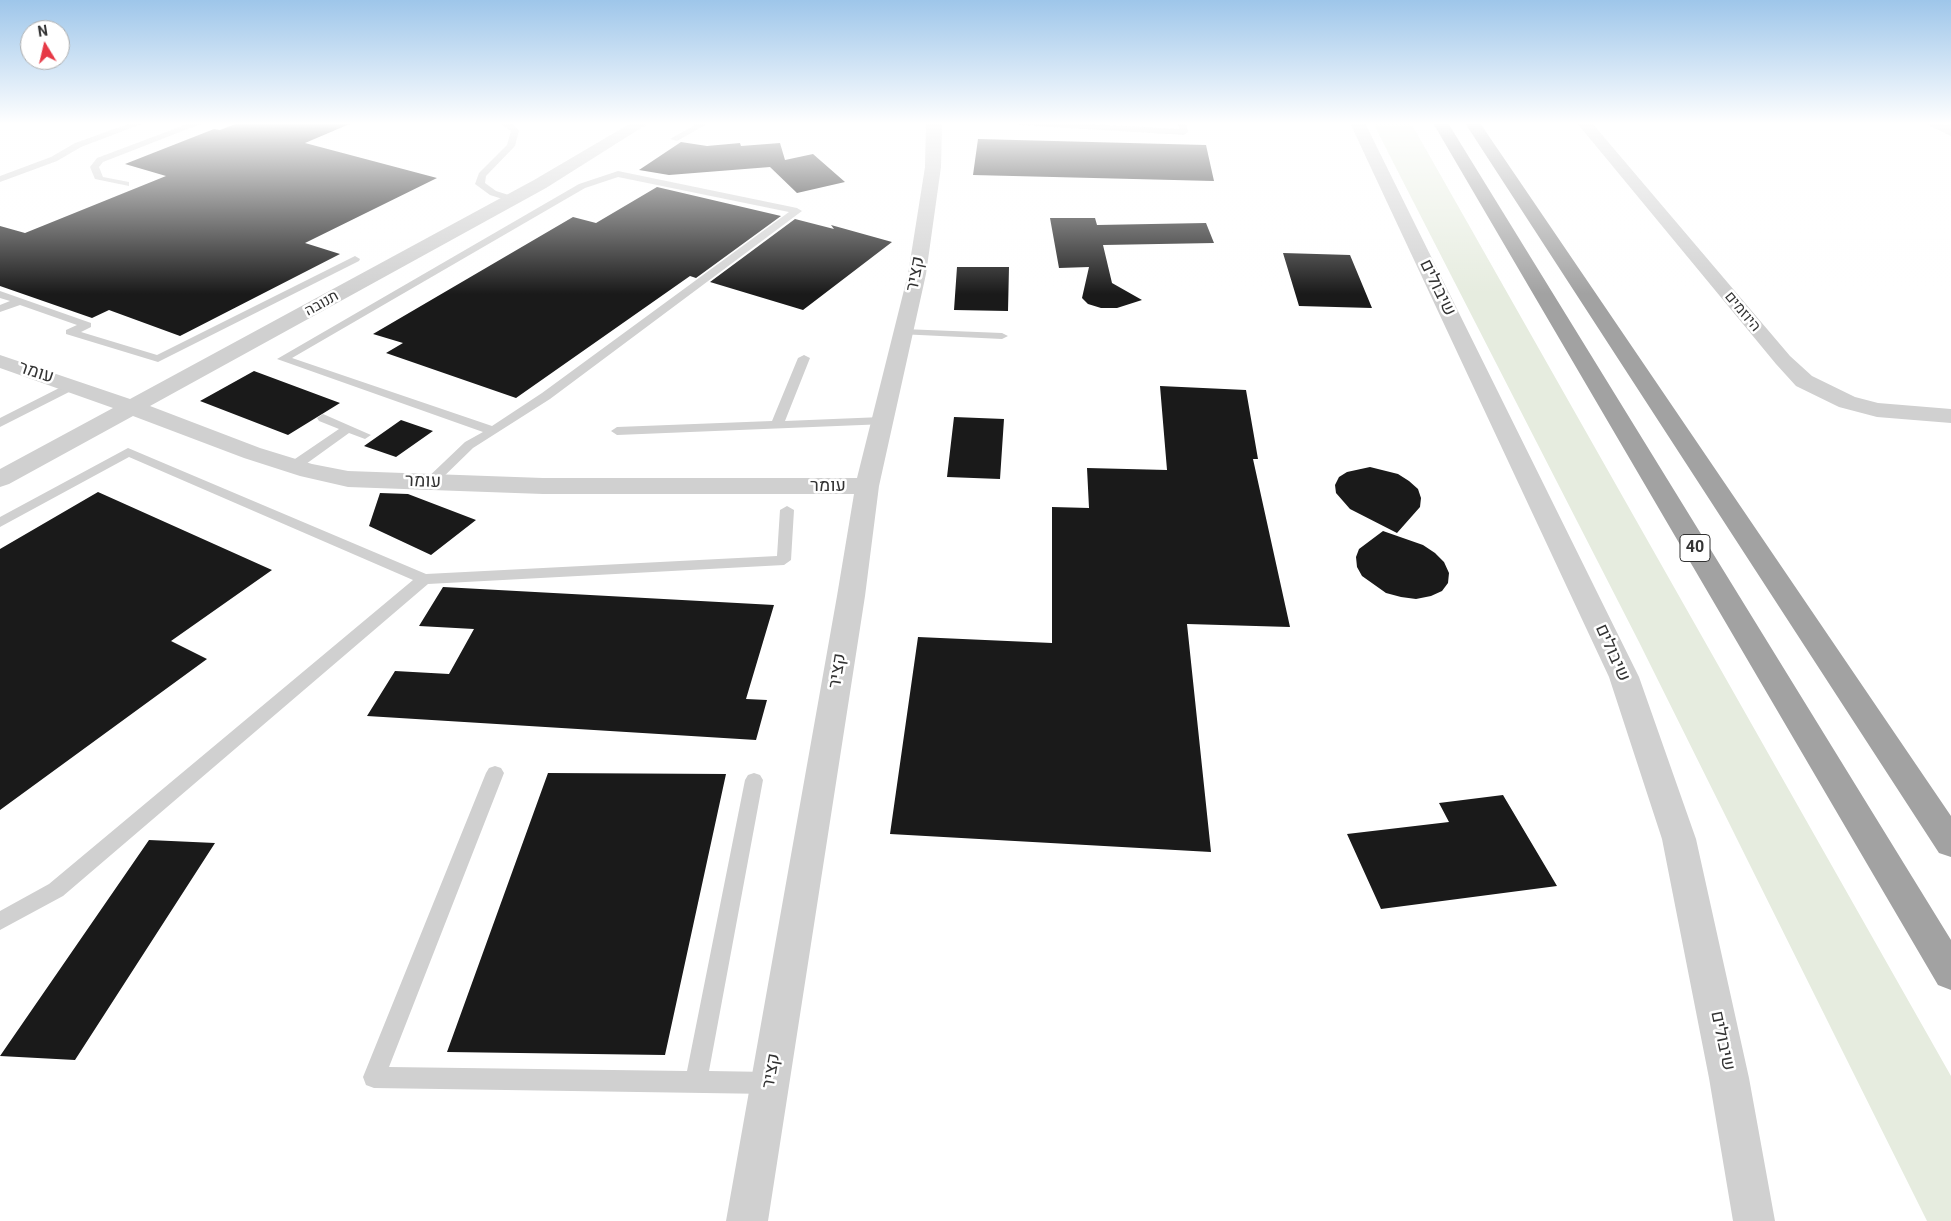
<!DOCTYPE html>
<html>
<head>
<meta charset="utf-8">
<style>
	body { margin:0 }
	#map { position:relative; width:1951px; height:1221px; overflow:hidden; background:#fff; font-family:Roboto,sans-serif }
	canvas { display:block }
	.north { position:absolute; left:20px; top:20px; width:50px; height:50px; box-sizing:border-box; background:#fff; border:1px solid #adadad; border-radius:50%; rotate:351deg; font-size:14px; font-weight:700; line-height:20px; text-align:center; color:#333 }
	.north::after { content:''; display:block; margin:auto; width:18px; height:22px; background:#e63946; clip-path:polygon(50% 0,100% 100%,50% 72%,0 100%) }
</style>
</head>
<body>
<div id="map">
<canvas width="1951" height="1221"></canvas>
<div class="north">N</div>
</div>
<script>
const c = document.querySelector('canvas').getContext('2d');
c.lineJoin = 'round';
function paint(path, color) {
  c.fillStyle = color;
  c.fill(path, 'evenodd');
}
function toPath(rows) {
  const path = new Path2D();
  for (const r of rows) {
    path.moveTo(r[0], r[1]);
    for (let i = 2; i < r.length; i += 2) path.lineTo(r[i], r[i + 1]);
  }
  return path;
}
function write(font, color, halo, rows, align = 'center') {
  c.font = font + ' Roboto,Heebo,sans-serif';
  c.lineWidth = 5;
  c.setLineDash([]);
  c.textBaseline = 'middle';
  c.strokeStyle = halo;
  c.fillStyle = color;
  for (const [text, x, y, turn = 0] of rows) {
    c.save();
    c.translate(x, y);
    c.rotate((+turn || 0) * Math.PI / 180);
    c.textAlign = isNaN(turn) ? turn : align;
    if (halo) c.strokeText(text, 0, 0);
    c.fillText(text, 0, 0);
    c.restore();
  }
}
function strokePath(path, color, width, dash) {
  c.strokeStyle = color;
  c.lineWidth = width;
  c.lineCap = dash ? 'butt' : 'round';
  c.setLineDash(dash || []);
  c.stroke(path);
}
const green = toPath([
	[1373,123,1411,123,1951,1076,1951,1221,1927,1221,1639,642]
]);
const building = toPath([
	[238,123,352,123,305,143,437,178,305,243,340,254,180,336,109,310,92,318,0,286,0,226,25,233,166,176,125,164,214,129,220,130],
	[978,139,1206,145,1214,181,973,175],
	[681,142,707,146,740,143,741,146,780,143,785,160,813,154,845,182,797,193,770,167,669,175,639,170],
	[657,187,781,216,696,278,690,276,516,398,386,353,403,343,373,334,573,217,596,223],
	[1050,218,1095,218,1097,225,1206,223,1214,243,1103,245,1112,283,1142,300,1117,308,1101,308,1088,304,1082,298,1089,267,1059,268],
	[795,219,834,229,831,225,892,242,803,310,710,282],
	[1283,253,1350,255,1372,308,1299,306],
	[957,267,1009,267,1008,311,954,310],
	[254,371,340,403,288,435,200,401],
	[1160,386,1246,390,1258,459,1253,459,1290,627,1187,624,1211,852,890,834,918,637,1052,643,1052,507,1089,508,1087,468,1167,470],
	[954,417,1004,419,1000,479,947,477],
	[401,420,433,431,396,457,364,446],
	[1370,467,1398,474,1409,481,1418,489,1421,498,1420,507,1397,533,1350,509,1336,493,1335,485,1339,477,1347,472],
	[98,492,272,570,171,641,207,659,0,810,0,549],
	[380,493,408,494,476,520,431,555,369,526],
	[1383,531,1423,545,1435,553,1444,562,1449,573,1448,583,1442,591,1431,596,1416,599,1401,597,1386,593,1362,576,1357,567,1356,557,1359,549],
	[443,587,774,605,746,699,767,700,756,740,367,716,395,671,449,674,474,629,419,626],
	[548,773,726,774,665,1055,447,1052],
	[1503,795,1557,886,1381,909,1347,834,1449,822,1439,803],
	[149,840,215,843,75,1060,0,1056]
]);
const service = toPath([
	[131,123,144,123,81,147,57,161,0,182,0,176,51,157,75,143,131,123],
	[190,123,203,123,103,162,99,167,103,177,129,182,129,186,95,179,90,167,97,158,190,123],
	[500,123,510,123,519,130,515,146,486,176,485,183,496,191,515,197,517,199,512,202,490,195,475,184,479,173,507,145,511,131,500,123],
	[698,123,709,123,677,141,670,139,698,123],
	[1016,123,1071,123,1179,129,1178,123,1186,123,1188,132,1184,135,1020,125,1016,123],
	[618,171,797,208,802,211,550,399,473,448,435,485,425,485,423,482,465,442,483,432,277,359,579,184,618,171],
	[618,177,789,212,542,393,492,426,292,358,585,188,618,177],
	[355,256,360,259,359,261,158,362,66,334,66,330,77,325,20,305,0,312,0,305,10,301,0,298,0,291,91,323,91,327,81,332,157,355,355,256],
	[903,329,1002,333,1008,336,1002,339,899,334,897,332,903,329],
	[804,355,810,358,785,421,882,417,886,418,888,421,886,424,617,435,611,431,617,427,772,421,798,358,804,355],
	[73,381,77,382,77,388,0,427,0,418,73,381],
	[323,414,371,435,365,439,349,433,299,469,289,469,287,466,289,463,339,429,319,421,317,418,323,414],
	[128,448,426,574,777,556,780,510,787,506,794,510,791,560,784,565,428,584,63,896,0,930,0,911,49,884,413,580,129,457,0,527,0,517,128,448],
	[495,766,501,768,504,773,389,1067,687,1071,745,780,748,775,754,773,760,775,763,780,709,1071,770,1072,778,1075,781,1083,778,1091,770,1094,374,1088,366,1085,363,1077,486,773,489,768,495,766]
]);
const minor = toPath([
	[631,123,649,123,546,188,150,406,260,448,312,464,348,471,543,478,857,478,908,274,925,167,926,123,942,123,941,167,926,274,879,486,865,596,768,1221,726,1221,837,596,854,494,543,494,348,487,300,476,244,458,133,416,9,484,0,487,0,469,113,408,0,368,0,355,130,399,534,180,631,123],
	[1350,123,1365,123,1639,677,1696,839,1749,1078,1775,1221,1733,1221,1709,1078,1662,839,1609,677,1350,123],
	[1577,123,1592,123,1790,356,1812,376,1855,397,1878,403,1951,409,1951,423,1877,417,1839,407,1796,386,1776,364,1577,123],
	[1928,123,1951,125,1951,136,1930,126,1928,123]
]);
const trunk = toPath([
	[1433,123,1448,123,1951,940,1951,990,1938,985,1433,123],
	[1465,123,1480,123,1951,816,1951,857,1939,853,1465,123]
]);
const farStreetnames = [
	["תנובה",322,304,-29],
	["היוזמים",1742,312,50]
];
const shields = [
	[1695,548,30]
];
const shieldNames = [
	["40",1695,548]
];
const streetNames = [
	["קציר",916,274,-79],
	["שיבולים",1437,288,64],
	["עומר",36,373,18],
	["עומר",423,482,2],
	["עומר",828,486],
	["שיבולים",1612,653,66],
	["קציר",838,671,-81],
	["שיבולים",1722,1041,78],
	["קציר",772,1071,-80]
];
paint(green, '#e6ecdf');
paint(building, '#1a1a1a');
paint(service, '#d0d0d0');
paint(minor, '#d0d0d0');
paint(trunk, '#a2a2a2');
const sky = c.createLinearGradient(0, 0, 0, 294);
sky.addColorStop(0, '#9ec6ea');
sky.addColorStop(0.42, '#fff');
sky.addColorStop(1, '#ffffff00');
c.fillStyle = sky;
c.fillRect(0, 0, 1951, 294);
write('15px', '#333', '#fff', farStreetnames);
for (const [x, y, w] of shields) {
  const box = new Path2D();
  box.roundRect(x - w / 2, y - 13.5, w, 27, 4);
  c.fillStyle = '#fff';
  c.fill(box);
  strokePath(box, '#333', 1);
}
write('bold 16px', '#333', null, shieldNames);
write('18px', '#333', '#fff', streetNames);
</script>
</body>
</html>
